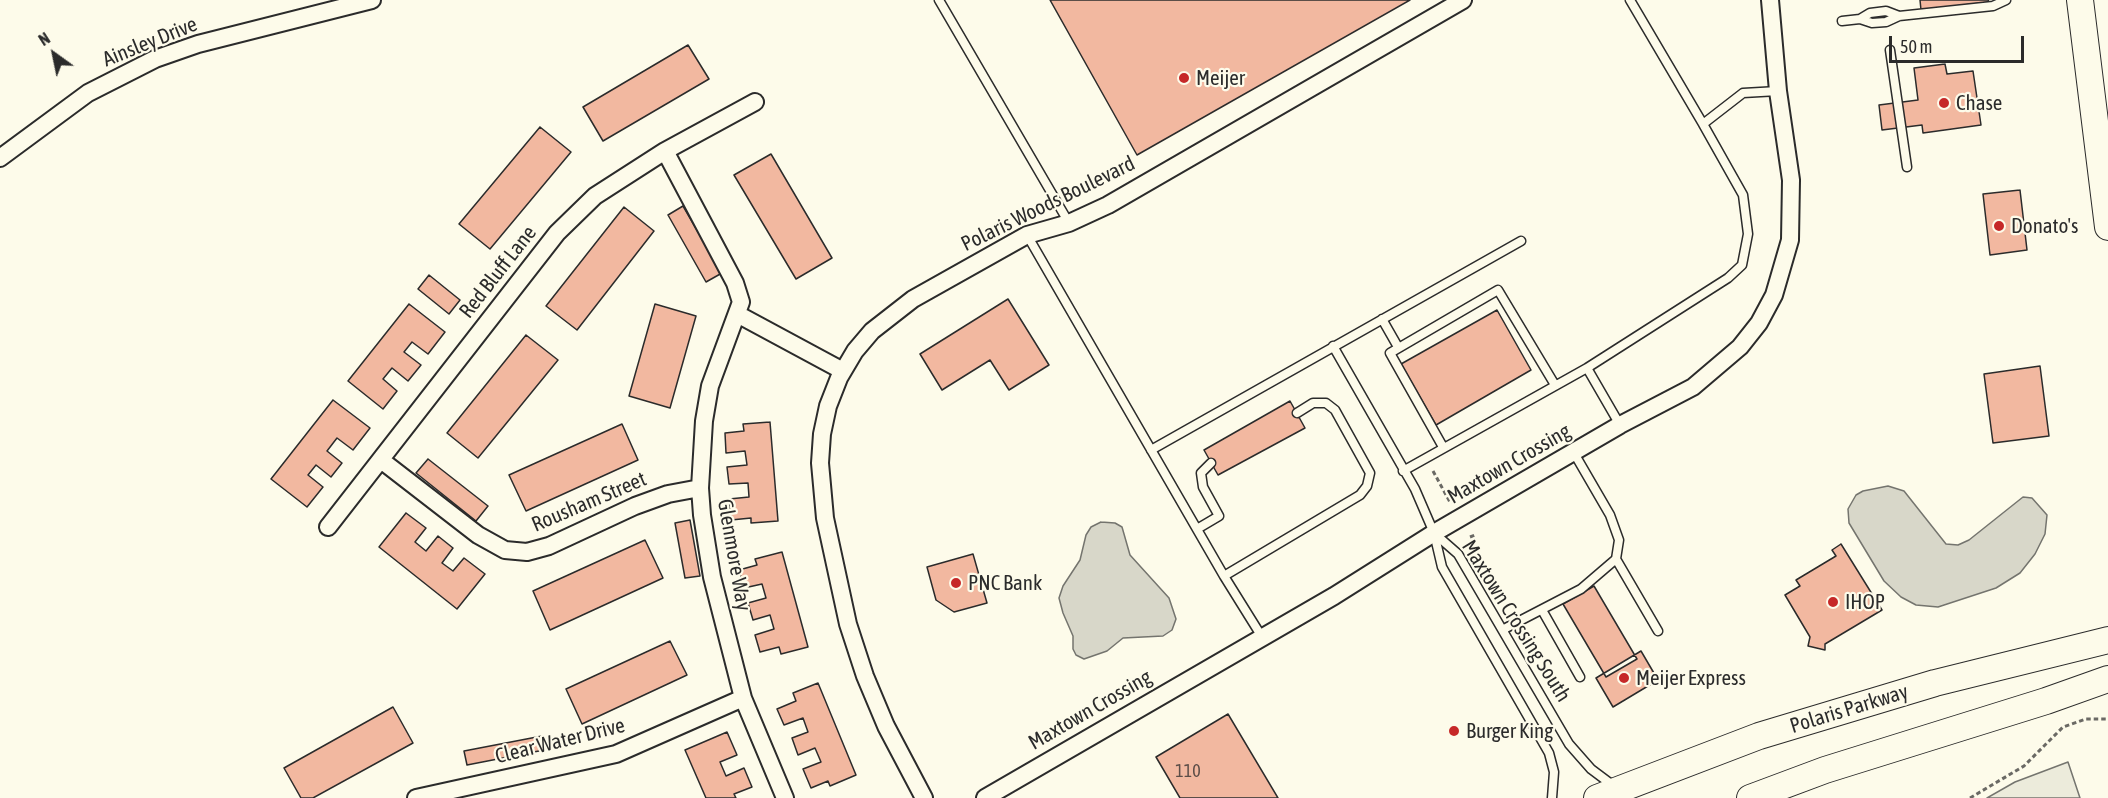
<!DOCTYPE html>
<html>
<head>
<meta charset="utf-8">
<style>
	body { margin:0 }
	#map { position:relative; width:2108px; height:798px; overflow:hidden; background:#fdfbea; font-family:"Asap Condensed",sans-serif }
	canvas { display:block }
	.north { position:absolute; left:24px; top:24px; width:60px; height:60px; -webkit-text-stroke:4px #fdfbea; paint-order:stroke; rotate:327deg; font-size:16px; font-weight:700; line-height:24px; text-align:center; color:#2b2b2b }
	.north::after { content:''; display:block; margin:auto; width:21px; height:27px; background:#2b2b2b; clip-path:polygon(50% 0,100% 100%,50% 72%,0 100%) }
	.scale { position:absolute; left:1889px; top:36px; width:135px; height:27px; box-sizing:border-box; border:3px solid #2b2b2b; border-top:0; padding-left:8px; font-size:18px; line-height:21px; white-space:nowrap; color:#2b2b2b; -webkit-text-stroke:4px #fdfbea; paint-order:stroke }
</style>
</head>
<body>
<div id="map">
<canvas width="2108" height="798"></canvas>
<div class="north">N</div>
<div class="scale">50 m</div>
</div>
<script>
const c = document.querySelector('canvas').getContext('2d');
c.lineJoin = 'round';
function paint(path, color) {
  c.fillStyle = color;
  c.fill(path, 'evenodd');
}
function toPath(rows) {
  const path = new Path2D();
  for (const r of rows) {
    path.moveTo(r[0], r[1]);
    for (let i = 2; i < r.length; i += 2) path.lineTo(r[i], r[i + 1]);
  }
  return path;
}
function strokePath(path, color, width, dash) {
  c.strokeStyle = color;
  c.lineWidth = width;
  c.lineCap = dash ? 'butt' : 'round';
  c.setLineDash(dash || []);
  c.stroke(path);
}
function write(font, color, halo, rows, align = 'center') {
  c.font = font + ' "Asap Condensed",sans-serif';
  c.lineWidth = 4.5;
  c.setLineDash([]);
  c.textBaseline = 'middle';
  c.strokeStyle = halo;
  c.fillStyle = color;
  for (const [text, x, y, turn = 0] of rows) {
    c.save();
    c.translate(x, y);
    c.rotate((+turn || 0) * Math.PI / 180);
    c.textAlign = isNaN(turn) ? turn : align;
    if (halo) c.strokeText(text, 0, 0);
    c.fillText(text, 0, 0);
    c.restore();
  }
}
const green = toPath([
	[2068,762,2080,798,1987,798,2015,782,2068,762]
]);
const water = toPath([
	[1888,486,1904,491,1946,544,1958,545,1969,540,2023,497,2032,498,2047,515,2045,534,2035,554,2020,573,1996,588,1938,607,1916,605,1901,597,1884,581,1849,523,1848,509,1856,495,1863,491,1888,486],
	[1101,522,1115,523,1122,527,1130,555,1169,598,1176,619,1172,630,1163,636,1123,638,1107,651,1084,659,1076,655,1073,649,1073,636,1063,613,1059,598,1063,586,1080,560,1086,535,1091,527,1101,522]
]);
const building = toPath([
	[1050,0,1410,0,1137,155,1050,0],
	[1920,0,1988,0,1989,2,1921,10,1920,0],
	[688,45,709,79,603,141,583,107,688,45],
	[1945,64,1947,74,1973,71,1981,125,1923,133,1922,125,1882,130,1879,105,1918,100,1914,68,1945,64],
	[540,127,571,152,490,249,459,224,540,127],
	[771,154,832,258,796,279,734,175,771,154],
	[2020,190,2027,250,1990,255,1983,194,2020,190],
	[683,206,722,273,706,282,668,215,683,206],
	[624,207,654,231,577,330,546,306,624,207],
	[429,275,460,300,449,314,418,289,429,275],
	[1008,299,1049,365,1009,390,990,360,942,390,920,354,1008,299],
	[409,304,445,332,428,354,412,342,404,352,421,365,408,381,392,368,383,379,397,391,383,409,348,381,409,304],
	[655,304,696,316,670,408,629,396,655,304],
	[1497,310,1531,370,1436,425,1401,364,1497,310],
	[526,335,558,360,478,458,447,433,526,335],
	[2040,366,2049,436,1993,443,1984,374,2040,366],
	[333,400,370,428,353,450,337,438,327,451,342,463,331,477,316,465,308,475,323,487,307,507,271,479,333,400],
	[1290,401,1305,428,1218,475,1204,450,1290,401],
	[770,422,778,521,751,523,751,518,731,520,729,499,749,497,748,483,729,484,727,467,747,465,745,451,726,453,725,433,744,431,743,424,770,422],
	[622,424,638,460,526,511,509,475,622,424],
	[428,459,488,506,476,521,416,473,428,459],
	[406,513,426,528,415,542,426,551,438,536,453,548,442,563,453,571,464,558,485,574,457,609,379,547,406,513],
	[690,520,700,576,685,578,675,523,690,520],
	[645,540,663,578,550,630,533,591,645,540],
	[1841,544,1882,610,1825,644,1825,650,1808,646,1810,637,1785,595,1800,586,1796,580,1836,556,1832,550,1841,544],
	[782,552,808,647,781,654,779,647,760,652,755,635,774,629,770,615,753,620,748,603,766,598,762,584,744,588,739,570,757,565,755,559,782,552],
	[973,554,987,603,954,612,936,600,927,567,973,554],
	[1594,586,1637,659,1606,677,1563,604,1594,586],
	[670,641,687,675,582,724,566,689,670,641],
	[1641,651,1658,680,1613,707,1596,678,1641,651],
	[818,683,856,775,830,786,828,781,811,788,803,769,821,762,815,748,798,755,792,738,808,732,803,718,784,725,777,709,796,701,793,693,818,683],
	[393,707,413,743,313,798,301,798,284,768,393,707],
	[1228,714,1278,798,1180,798,1156,757,1228,714],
	[727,732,737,755,720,762,726,776,744,768,752,787,734,794,736,798,706,798,685,750,727,732],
	[542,736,544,750,467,765,464,751,542,736]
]);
const path = toPath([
	[1433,471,1451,504],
	[1470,537,1475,535],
	[1970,798,2024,766,2063,727,2086,719,2108,719]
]);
const service = toPath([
	[939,0,1069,223],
	[1630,0,1703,124],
	[1860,19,1872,23,1886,22,1899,16,1993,6,2006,0],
	[1842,21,1860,19,1870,13,1886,11,1899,16],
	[1890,50,1907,167],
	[1027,235,1224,576],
	[1382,319,1398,347],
	[1333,346,1415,489,1434,533],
	[1587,368,1620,425],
	[1443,447,1390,353,1498,290,1555,385],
	[1151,450,1521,241],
	[1403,471,1587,368,1728,278,1742,265,1748,234,1743,195,1703,124,1743,93,1778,91],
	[1197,529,1219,516,1203,487,1201,473,1211,463],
	[1616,559,1658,631],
	[1542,610,1580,677],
	[1504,629,1581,589,1616,559,1619,540,1610,515,1574,453],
	[1262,637,1224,576,1360,495,1367,486,1370,473,1335,410,1326,403,1313,403,1297,413],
	[1552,798,1554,772,1549,753,1442,567,1434,533,1458,554,1569,744,1591,769,1615,787]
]);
const minor = toPath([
	[665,151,735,283,741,302,710,386,704,421,700,488,702,515,712,577,743,698,785,798],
	[0,158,88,93,155,59,198,44,372,0],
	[739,315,843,371],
	[381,460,478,535,505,550,527,552,549,546,635,506,668,494,700,488],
	[328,527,557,233,595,196,665,151,755,102],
	[416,798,616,754,743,698],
	[924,798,886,726,865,676,848,624,825,518,820,463,822,434,828,406,839,378,855,351,872,331,913,299,1027,235,1069,223,1108,205,1463,0],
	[985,798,1334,596,1434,533,1620,425,1693,387,1740,347,1759,323,1774,295,1790,240,1791,180,1778,91,1770,0]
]);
const primary = toPath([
	[2080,0,2108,227],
	[1597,798,1759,736,1935,683,2108,640],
	[1750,798,1825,770,2046,701,2108,679]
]);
const markers = [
	[1184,78,6,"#c62828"],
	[1944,103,6,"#c62828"],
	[1999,226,6,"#c62828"],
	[956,583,6,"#c62828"],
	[1833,602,6,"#c62828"],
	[1624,678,6,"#c62828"],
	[1454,731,6,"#c62828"]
];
const numberNames = [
	["110",1188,771]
];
const streetNames = [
	["Ainsley Drive",150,42,-22],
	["Polaris Woods Boulevard",1048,204,-26],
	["Red Bluff Lane",498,272,-52],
	["Maxtown Crossing",1509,464,-30],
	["Rousham Street",589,502,-23],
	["Glenmore Way",734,555,80],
	["Maxtown Crossing South",1516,621,58],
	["Polaris Parkway",1849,709,-17],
	["Maxtown Crossing",1090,710,-30],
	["Clear Water Drive",560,741,-14]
];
const poiNames = [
	["Meijer",1196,78],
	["Chase",1956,103],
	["Donato's",2011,226],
	["PNC Bank",968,583],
	["IHOP",1845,602],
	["Meijer Express",1636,678],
	["Burger King",1466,731]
];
paint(green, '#ecebdb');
strokePath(green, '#74746e', 1.5);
paint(water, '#d8d7c9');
strokePath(water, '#74746e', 1.5);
paint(building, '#f2b8a0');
strokePath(building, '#2b2b2b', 1.5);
strokePath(service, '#2b2b2b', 11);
strokePath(minor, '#2b2b2b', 20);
strokePath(primary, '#2b2b2b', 28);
strokePath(path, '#6a6964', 3, [4.5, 3]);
strokePath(service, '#fdfbea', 8);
strokePath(minor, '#fdfbea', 16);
strokePath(primary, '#fdfbea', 26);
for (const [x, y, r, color] of markers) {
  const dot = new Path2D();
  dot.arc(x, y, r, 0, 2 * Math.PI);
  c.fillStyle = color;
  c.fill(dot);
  strokePath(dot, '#fdfbea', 2);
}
write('18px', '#5d4e48', null, numberNames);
write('21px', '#2b2b2b', '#fdfbea', streetNames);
write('21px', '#2b2b2b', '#fdfbea', poiNames, 'left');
</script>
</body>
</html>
